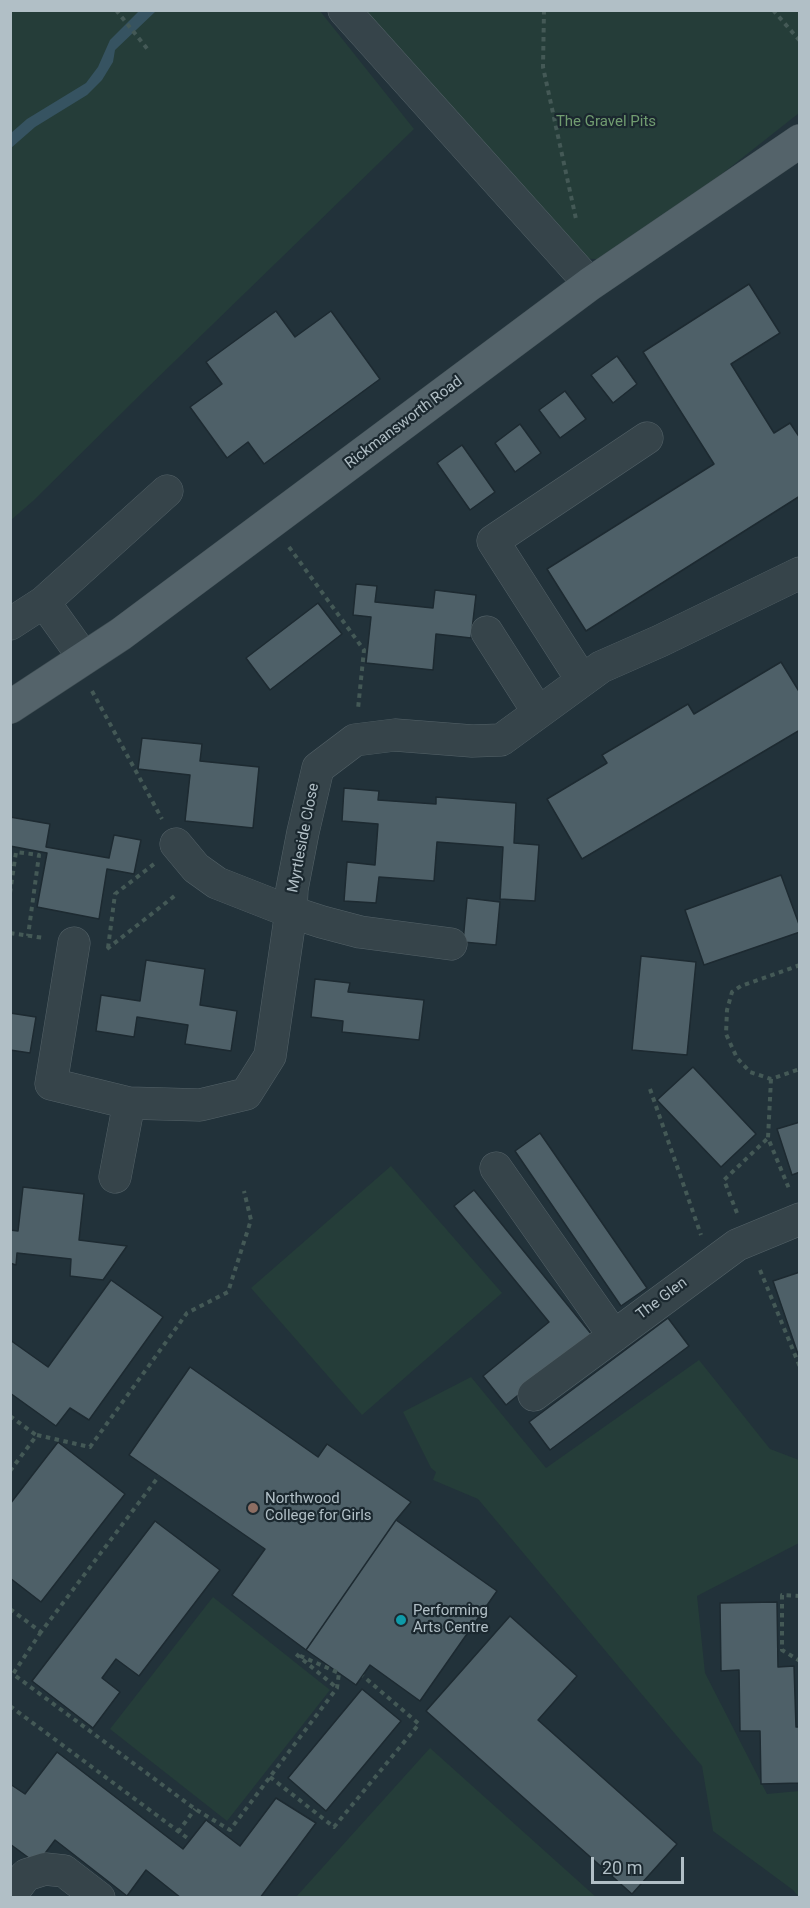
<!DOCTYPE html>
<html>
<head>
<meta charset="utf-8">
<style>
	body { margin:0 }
	#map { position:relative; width:810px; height:1908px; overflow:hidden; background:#22323a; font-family:Roboto,sans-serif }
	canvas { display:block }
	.frame { position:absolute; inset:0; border:12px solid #b1bfc6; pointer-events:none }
	.scale { position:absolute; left:591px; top:1857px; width:93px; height:27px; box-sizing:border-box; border:3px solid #b1bfc6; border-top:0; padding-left:8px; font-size:18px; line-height:21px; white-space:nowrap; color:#b1bfc6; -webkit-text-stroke:4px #1b282f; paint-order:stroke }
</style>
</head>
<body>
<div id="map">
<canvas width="810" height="1908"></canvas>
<div class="frame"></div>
<div class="scale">20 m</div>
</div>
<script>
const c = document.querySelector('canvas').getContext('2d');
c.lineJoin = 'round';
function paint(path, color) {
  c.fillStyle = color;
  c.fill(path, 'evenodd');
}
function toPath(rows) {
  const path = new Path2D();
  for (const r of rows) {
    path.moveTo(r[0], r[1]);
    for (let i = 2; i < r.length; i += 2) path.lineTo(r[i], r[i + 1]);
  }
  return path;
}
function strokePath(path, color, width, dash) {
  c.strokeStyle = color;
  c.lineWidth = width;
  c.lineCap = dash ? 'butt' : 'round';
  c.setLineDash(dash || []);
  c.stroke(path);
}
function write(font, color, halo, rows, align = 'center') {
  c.font = font + ' Roboto,sans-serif';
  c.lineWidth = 4.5;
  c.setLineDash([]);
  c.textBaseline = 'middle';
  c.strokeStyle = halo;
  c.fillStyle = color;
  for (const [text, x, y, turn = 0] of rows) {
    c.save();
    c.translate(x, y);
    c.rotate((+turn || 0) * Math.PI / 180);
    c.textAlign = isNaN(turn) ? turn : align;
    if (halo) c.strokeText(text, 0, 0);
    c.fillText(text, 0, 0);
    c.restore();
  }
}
const green = toPath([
	[11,11,320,11,414,129,144,391,33,501,11,520],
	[360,11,799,11,799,113,613,260,576,258],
	[391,1166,502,1293,362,1415,251,1288],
	[699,1360,770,1449,799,1460,799,1543,697,1596,705,1673,767,1794,799,1791,799,1897,793,1890,713,1831,702,1766,478,1499,433,1480,436,1472,431,1468,403,1412,471,1377,546,1468],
	[213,1597,330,1690,227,1821,110,1729],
	[430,1748,596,1897,296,1897]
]);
const water = toPath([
	[139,11,156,11,115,50,113,62,102,80,87,95,35,127,11,148,11,133,27,119,86,83,98,67,110,40]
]);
const building = toPath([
	[749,284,780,333,731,364,774,433,790,423,800,438,800,496,586,631,547,569,714,464,643,352,749,284],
	[276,311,295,337,331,311,380,379,264,464,248,442,227,458,190,407,222,384,206,362,276,311],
	[617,356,637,384,613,403,591,375,617,356],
	[565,391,586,419,560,438,539,410,565,391],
	[520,424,541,453,515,472,495,443,520,424],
	[462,445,495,492,470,510,437,463,462,445],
	[356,584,377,586,375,602,433,608,435,590,476,595,471,638,436,634,433,670,366,663,371,617,353,615,356,584],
	[318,603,342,634,270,690,246,658,318,603],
	[781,662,800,693,800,730,582,859,547,799,607,763,602,755,688,704,694,714,781,662],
	[142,738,202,744,200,761,259,767,253,828,185,821,190,775,138,769,142,738],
	[344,788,379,791,378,800,436,804,436,797,516,803,514,843,539,845,535,901,500,899,503,847,437,842,434,881,379,877,376,903,344,901,347,862,375,865,378,824,342,821,344,788],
	[10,817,50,824,46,847,109,858,114,835,141,840,134,874,107,869,99,919,37,907,47,853,10,846,10,817],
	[781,875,800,927,800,932,704,965,685,910,781,875],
	[467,898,500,902,496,945,463,942,467,898],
	[641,956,696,962,687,1055,632,1050,641,956],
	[146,960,205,969,200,1005,237,1011,231,1051,185,1044,188,1025,137,1017,134,1037,96,1031,101,995,140,1001,146,960],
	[315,979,350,983,348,992,424,1000,419,1040,342,1032,343,1021,311,1017,315,979],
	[10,1013,36,1017,30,1053,10,1050,10,1013],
	[693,1067,756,1134,721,1167,657,1100,693,1067],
	[800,1122,800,1172,792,1175,777,1129,800,1122],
	[540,1133,647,1288,621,1306,515,1151,540,1133],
	[23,1187,84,1194,79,1240,127,1246,103,1280,70,1276,71,1259,17,1253,16,1265,10,1263,10,1230,18,1231,23,1187],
	[474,1190,592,1335,506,1405,483,1376,549,1322,454,1206,474,1190],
	[800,1272,800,1353,798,1354,773,1281,800,1272],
	[111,1280,163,1317,89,1420,70,1408,56,1426,10,1393,10,1340,48,1367,111,1280],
	[668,1318,689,1346,550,1450,529,1422,668,1318],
	[190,1367,318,1457,327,1444,411,1502,396,1520,306,1650,232,1595,265,1549,129,1455,190,1367],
	[58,1442,125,1494,41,1602,10,1578,10,1504,58,1442],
	[396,1520,497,1591,420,1701,370,1665,356,1685,306,1650,396,1520],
	[155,1521,220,1570,139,1676,116,1659,102,1678,120,1692,93,1728,32,1681,155,1521],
	[777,1602,778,1667,794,1666,796,1727,800,1727,800,1783,761,1784,760,1731,740,1731,739,1670,721,1671,720,1603,777,1602],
	[510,1616,577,1676,538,1720,677,1844,632,1894,426,1711,510,1616],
	[362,1689,401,1721,326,1811,288,1778,362,1689],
	[57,1752,183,1849,206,1820,240,1846,276,1798,316,1823,260,1898,181,1898,146,1870,127,1896,55,1840,37,1864,10,1844,10,1784,25,1794,57,1752]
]);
const path = toPath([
	[116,10,149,51],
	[544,10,543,67,576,219],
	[773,10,800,41],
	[289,547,364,650,358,709],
	[92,691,162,819],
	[10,893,16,852,39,855,28,936],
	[10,933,44,938],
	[108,948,115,894,154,864],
	[107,949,177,894],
	[800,965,741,986,732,992,727,1010,726,1034,737,1058,750,1072,771,1079,800,1069],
	[771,1079,768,1138,790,1191],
	[650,1089,701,1235],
	[737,1213,724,1180,768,1138],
	[760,1270,800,1367],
	[10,1416,36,1435],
	[10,1471,37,1435,90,1447,187,1313,228,1292,251,1220,244,1191],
	[800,1596,782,1595,782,1650,800,1661],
	[10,1609,41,1632,159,1476],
	[41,1632,13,1674,195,1809,230,1830,337,1688,339,1673,296,1654,337,1688],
	[10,1706,190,1840],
	[270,1777,334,1827,419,1724,363,1676],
	[178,1832,195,1809]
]);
const minor = toPath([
	[344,10,590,284],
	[44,602,167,491],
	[10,624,44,602,84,658],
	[487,632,538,712],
	[582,680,493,541,647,438],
	[176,844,196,868,217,883,291,912,322,922,360,932,451,944],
	[74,943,51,1084,129,1103,200,1105,246,1094,270,1056,291,912,292,889,303,832,318,768,355,740,395,735,472,741,501,740,601,667,660,641,800,573],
	[496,1168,614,1336],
	[115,1177,129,1103],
	[534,1395,737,1245,800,1219],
	[10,1896,26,1875,45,1869,64,1871,99,1898]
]);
const major = toPath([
	[10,707,121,634,590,284,800,141]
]);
const markers = [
	[253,1508,6,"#8d6e63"],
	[401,1620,6,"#0f9aa8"]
];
const parkNames = [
	["The Gravel Pits",606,122]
];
const streetNames = [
	["Rickmansworth Road",404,423,-37],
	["Myrtleside Close",304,838,-79],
	["The Glen",662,1299,-37]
];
const poiNames = [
	["Northwood",265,1499],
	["College for Girls",265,1516],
	["Performing",413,1611],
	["Arts Centre",413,1628]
];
paint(green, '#253d39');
paint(water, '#365361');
paint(building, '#4e6068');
strokePath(building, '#1d2a31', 1.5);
strokePath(minor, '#546268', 33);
strokePath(major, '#3f4d53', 34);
strokePath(path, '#445956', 4, [4.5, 4.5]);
strokePath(minor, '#36444a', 32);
strokePath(major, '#54636a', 33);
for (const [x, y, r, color] of markers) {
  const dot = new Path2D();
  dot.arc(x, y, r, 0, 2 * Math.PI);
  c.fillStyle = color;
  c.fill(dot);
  strokePath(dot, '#1b282f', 2);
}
write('15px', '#719c70', '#1b282f', parkNames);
write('15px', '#b1bfc6', '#1b282f', streetNames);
write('15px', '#b1bfc6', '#1b282f', poiNames, 'left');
</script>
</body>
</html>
